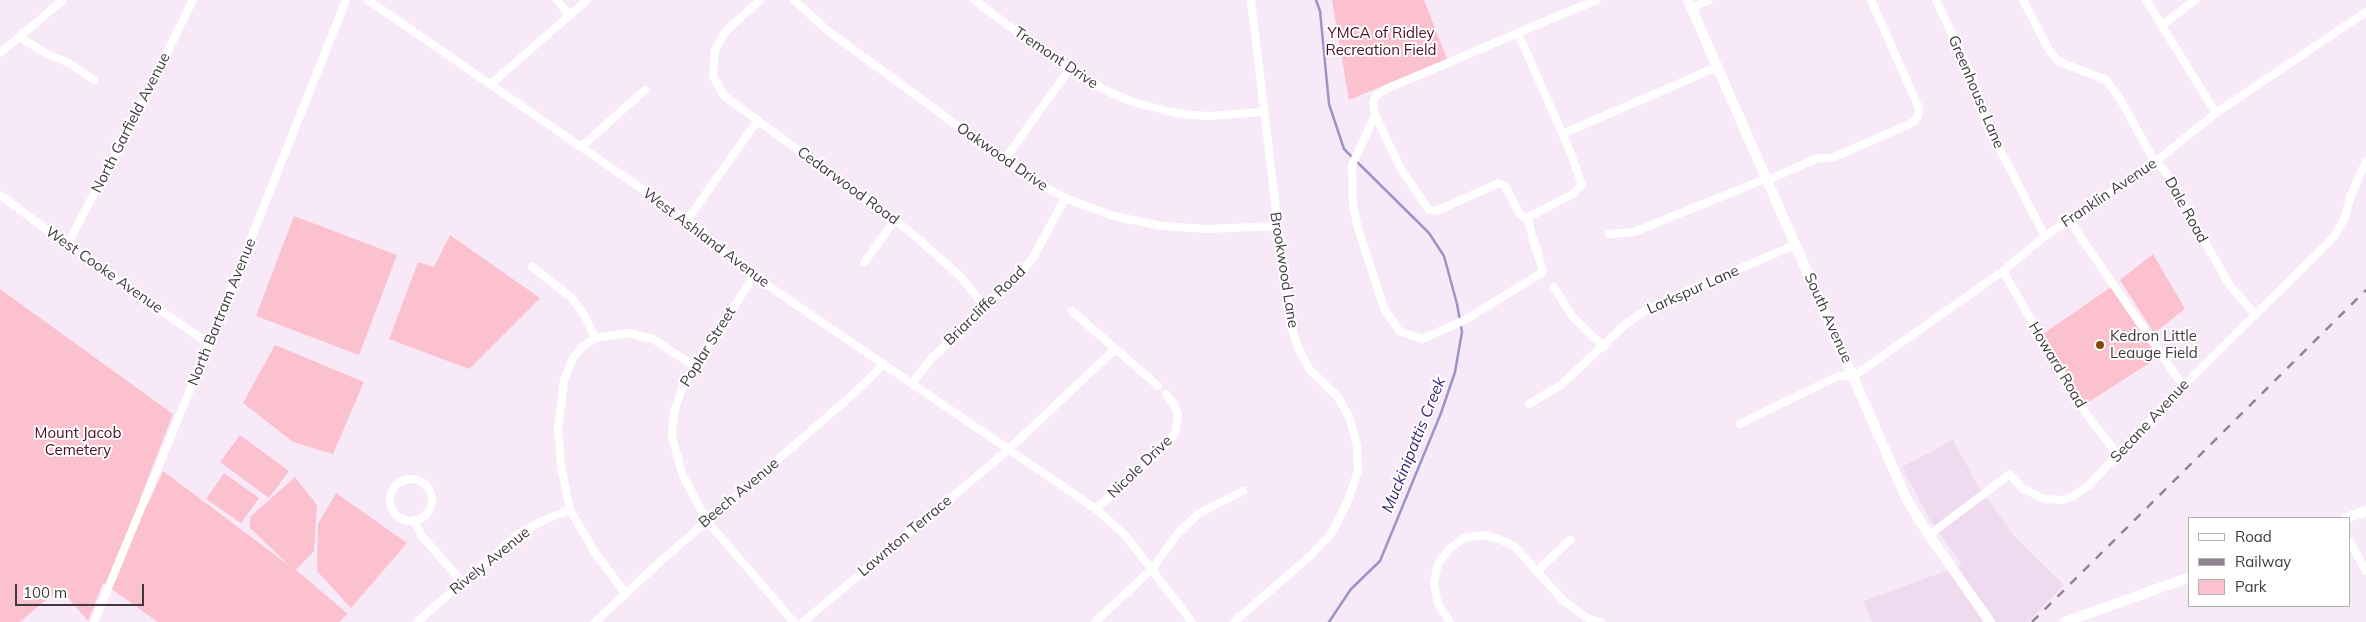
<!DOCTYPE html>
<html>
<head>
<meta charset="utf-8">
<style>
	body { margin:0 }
	#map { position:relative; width:2366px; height:622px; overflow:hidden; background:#f8e9f9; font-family:Mulish,sans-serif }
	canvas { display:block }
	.legend { position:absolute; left:2188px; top:517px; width:162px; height:90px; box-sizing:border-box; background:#fff; border:1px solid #b3b0b3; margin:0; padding:6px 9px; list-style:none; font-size:15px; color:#403a40 }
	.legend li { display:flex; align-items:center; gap:10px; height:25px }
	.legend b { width:25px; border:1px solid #b3b0b3 }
	.scale { position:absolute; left:15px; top:584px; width:129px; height:22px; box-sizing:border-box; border:2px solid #403a40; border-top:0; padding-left:6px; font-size:15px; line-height:18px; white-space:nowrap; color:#403a40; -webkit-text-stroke:4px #fff; paint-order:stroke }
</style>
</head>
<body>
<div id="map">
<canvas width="2366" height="622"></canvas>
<ul class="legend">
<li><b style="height:6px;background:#fff"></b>Road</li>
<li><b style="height:6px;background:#8f8590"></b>Railway</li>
<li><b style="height:14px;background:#fcc1cf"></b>Park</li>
</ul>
<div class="scale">100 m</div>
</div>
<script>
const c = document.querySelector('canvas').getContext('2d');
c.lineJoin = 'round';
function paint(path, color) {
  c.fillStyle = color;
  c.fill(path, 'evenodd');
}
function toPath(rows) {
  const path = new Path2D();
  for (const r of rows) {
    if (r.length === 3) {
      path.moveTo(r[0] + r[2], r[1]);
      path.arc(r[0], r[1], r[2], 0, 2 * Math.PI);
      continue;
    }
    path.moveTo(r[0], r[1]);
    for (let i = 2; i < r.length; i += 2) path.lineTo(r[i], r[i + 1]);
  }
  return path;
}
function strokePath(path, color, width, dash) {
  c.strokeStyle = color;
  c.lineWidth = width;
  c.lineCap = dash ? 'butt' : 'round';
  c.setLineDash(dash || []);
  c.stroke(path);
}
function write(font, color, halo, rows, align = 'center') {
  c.font = font + ' Mulish,sans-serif';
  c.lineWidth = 4;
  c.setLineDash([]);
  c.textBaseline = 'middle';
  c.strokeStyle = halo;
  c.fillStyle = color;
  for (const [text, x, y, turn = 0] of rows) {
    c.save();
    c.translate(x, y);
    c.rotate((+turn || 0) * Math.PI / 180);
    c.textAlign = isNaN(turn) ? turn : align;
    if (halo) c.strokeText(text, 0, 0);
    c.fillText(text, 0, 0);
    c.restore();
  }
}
const built = toPath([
	[1953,440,1978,486,2014,536,2064,585,2028,622,1872,622,1864,601,1962,565,1930,520,1902,467]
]);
const green = toPath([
	[1332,0,1424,0,1447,59,1349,100],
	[294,216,397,255,359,355,256,316],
	[450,235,540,298,469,369,389,339,418,262,434,267],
	[2153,254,2185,309,2154,333,2120,280],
	[2114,285,2162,355,2081,407,2040,336],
	[0,289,173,414,140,499,148,504,163,471,290,566,250,528,250,517,295,477,317,505,314,551,296,570,348,614,339,622,158,622,103,583,88,621,60,588,20,622,0,622],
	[275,345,364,382,333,454,293,442,243,403],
	[240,435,289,471,269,498,220,462],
	[224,473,259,498,241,523,206,499],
	[336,493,407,543,351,608,317,571,318,524]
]);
const stream = toPath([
	[1316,0,1320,11,1329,104,1344,149,1429,233,1444,256,1457,304,1462,332,1455,372,1441,413,1380,561,1351,589,1329,622]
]);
const street = toPath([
	[368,0,687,220,754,276,1096,509,1126,536,1192,622],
	[557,0,570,16],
	[760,0,726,31,715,50,713,76,724,96,908,230,960,276,985,307],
	[794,0,827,30,1004,160,1030,179,1065,198,1113,216,1162,226,1207,229,1276,226],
	[974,0,1069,70,1109,92,1133,102,1171,112,1192,115,1210,116,1263,112],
	[1936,0,1969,70,1980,99,1986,123,2045,236],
	[2023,0,2050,52,2060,62,2106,80,2119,97,2155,162,2164,170,2230,286,2255,314],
	[2146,0,2216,113],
	[1691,8,1709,0],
	[2161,26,2195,0],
	[1518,33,1570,151,1582,185,1573,194,1527,218,1520,215,1505,186,1499,183,1436,211,1429,210,1401,169,1375,115,1373,102,1376,96,1386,89,1443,65,1560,15,1597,0],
	[19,37,49,55,69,63,94,80],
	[0,53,63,0],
	[491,84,587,0],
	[1375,115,1352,165,1353,206,1358,228,1384,308,1399,331,1422,339,1465,320,1543,272,1527,218],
	[1562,134,1717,67],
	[581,147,645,90],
	[1004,160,1069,70],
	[1766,181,1818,158,1832,158,1914,122,1918,116,1919,108,1871,0],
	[0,195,67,245,209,344],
	[687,220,758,120],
	[2069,220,2183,386],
	[1609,234,1634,232,1765,179],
	[67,245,140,107,193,0],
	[864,263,895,220],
	[532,267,572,298,585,316,595,338],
	[2003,271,2081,407,2118,455],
	[754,276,683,385,674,412,672,437,683,476,707,521,794,622],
	[1554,287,1572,316,1604,347],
	[1072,311,1158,386],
	[912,383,931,359,1018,275,1033,258,1065,198],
	[1529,404,1561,385,1627,323,1643,312,1666,300,1795,245],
	[1740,424,1838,376,1854,376,2003,271,2045,236,2155,162,2216,113,2366,12],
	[411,500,21],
	[1096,509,1169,442,1175,433,1178,415,1175,406,1166,394],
	[414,520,421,535,462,582],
	[1929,535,2010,474,2022,488,2044,499,2062,500,2072,497,2089,485,2183,386,2334,237,2345,217,2351,195,2366,161],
	[2350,542,2366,571],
	[1537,571,1570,540],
	[626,594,594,551,570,510,561,466,558,429,564,380,573,358,582,347,595,338,628,333,653,339,694,366],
	[94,622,209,344,346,0],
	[417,622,517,535,544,520,570,510],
	[595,622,662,560,850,397,884,364],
	[803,622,1008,450,1114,350],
	[1095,622,1152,569,1179,532,1198,514,1243,491],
	[1234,622,1310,556,1332,533,1347,503,1358,471,1357,446,1350,419,1338,397,1310,370,1298,348,1289,319,1251,0],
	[1450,622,1438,604,1434,583,1438,564,1450,548,1464,538,1483,535,1499,539,1514,546,1563,600,1587,618,1600,622]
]);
const secondary = toPath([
	[1688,0,1907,500,1929,535,1990,622],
	[2346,518,2366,511],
	[2065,622,2190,577]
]);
const rail = toPath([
	[2032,622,2366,290]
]);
const markers = [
	[2100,345,5,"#834701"]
];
const parkNames = [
	["YMCA of Ridley",1381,33],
	["Recreation Field",1381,50],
	["Mount Jacob",78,433],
	["Cemetery",78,450]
];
const streetNames = [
	["Tremont Drive",1056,58,34],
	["Greenhouse Lane",1976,92,67],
	["North Garfield Avenue",131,123,-63],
	["Oakwood Drive",1002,157,35],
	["Cedarwood Road",848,186,36],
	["Franklin Avenue",2109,193,-34],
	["Dale Road",2186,210,61],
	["West Ashland Avenue",706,238,37],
	["West Cooke Avenue",104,270,35],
	["Brookwood Lane",1284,270,81],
	["Larkspur Lane",1693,290,-24],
	["Briarcliffe Road",985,306,-44],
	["North Bartram Avenue",222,312,-68],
	["South Avenue",1828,318,66],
	["Poplar Street",708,347,-58],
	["Howard Road",2057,365,59],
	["Secane Avenue",2150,421,-47],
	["Nicole Drive",1140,467,-44],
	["Beech Avenue",739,493,-40],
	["Lawnton Terrace",905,536,-40],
	["Rively Avenue",490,561,-39]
];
const poiNames = [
	["Kedron Little",2110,336],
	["Leauge Field",2110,353]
];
const waterNames = [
	["Muckinipattis Creek",1414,445,-68]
];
paint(built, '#efdaf0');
paint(green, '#fcc1cf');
strokePath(stream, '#9a95c6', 2.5);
strokePath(street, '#fff', 8);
strokePath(secondary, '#fff', 10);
strokePath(rail, '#8f8590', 2.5, [9, 9]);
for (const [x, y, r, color] of markers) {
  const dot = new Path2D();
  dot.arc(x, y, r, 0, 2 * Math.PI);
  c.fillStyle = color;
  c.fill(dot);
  strokePath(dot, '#fff', 2);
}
write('15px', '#4d0c25', '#fff', parkNames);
write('15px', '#403a40', '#fff', streetNames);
write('15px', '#403a40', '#fff', poiNames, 'left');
write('italic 16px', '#362772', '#fff', waterNames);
</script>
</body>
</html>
